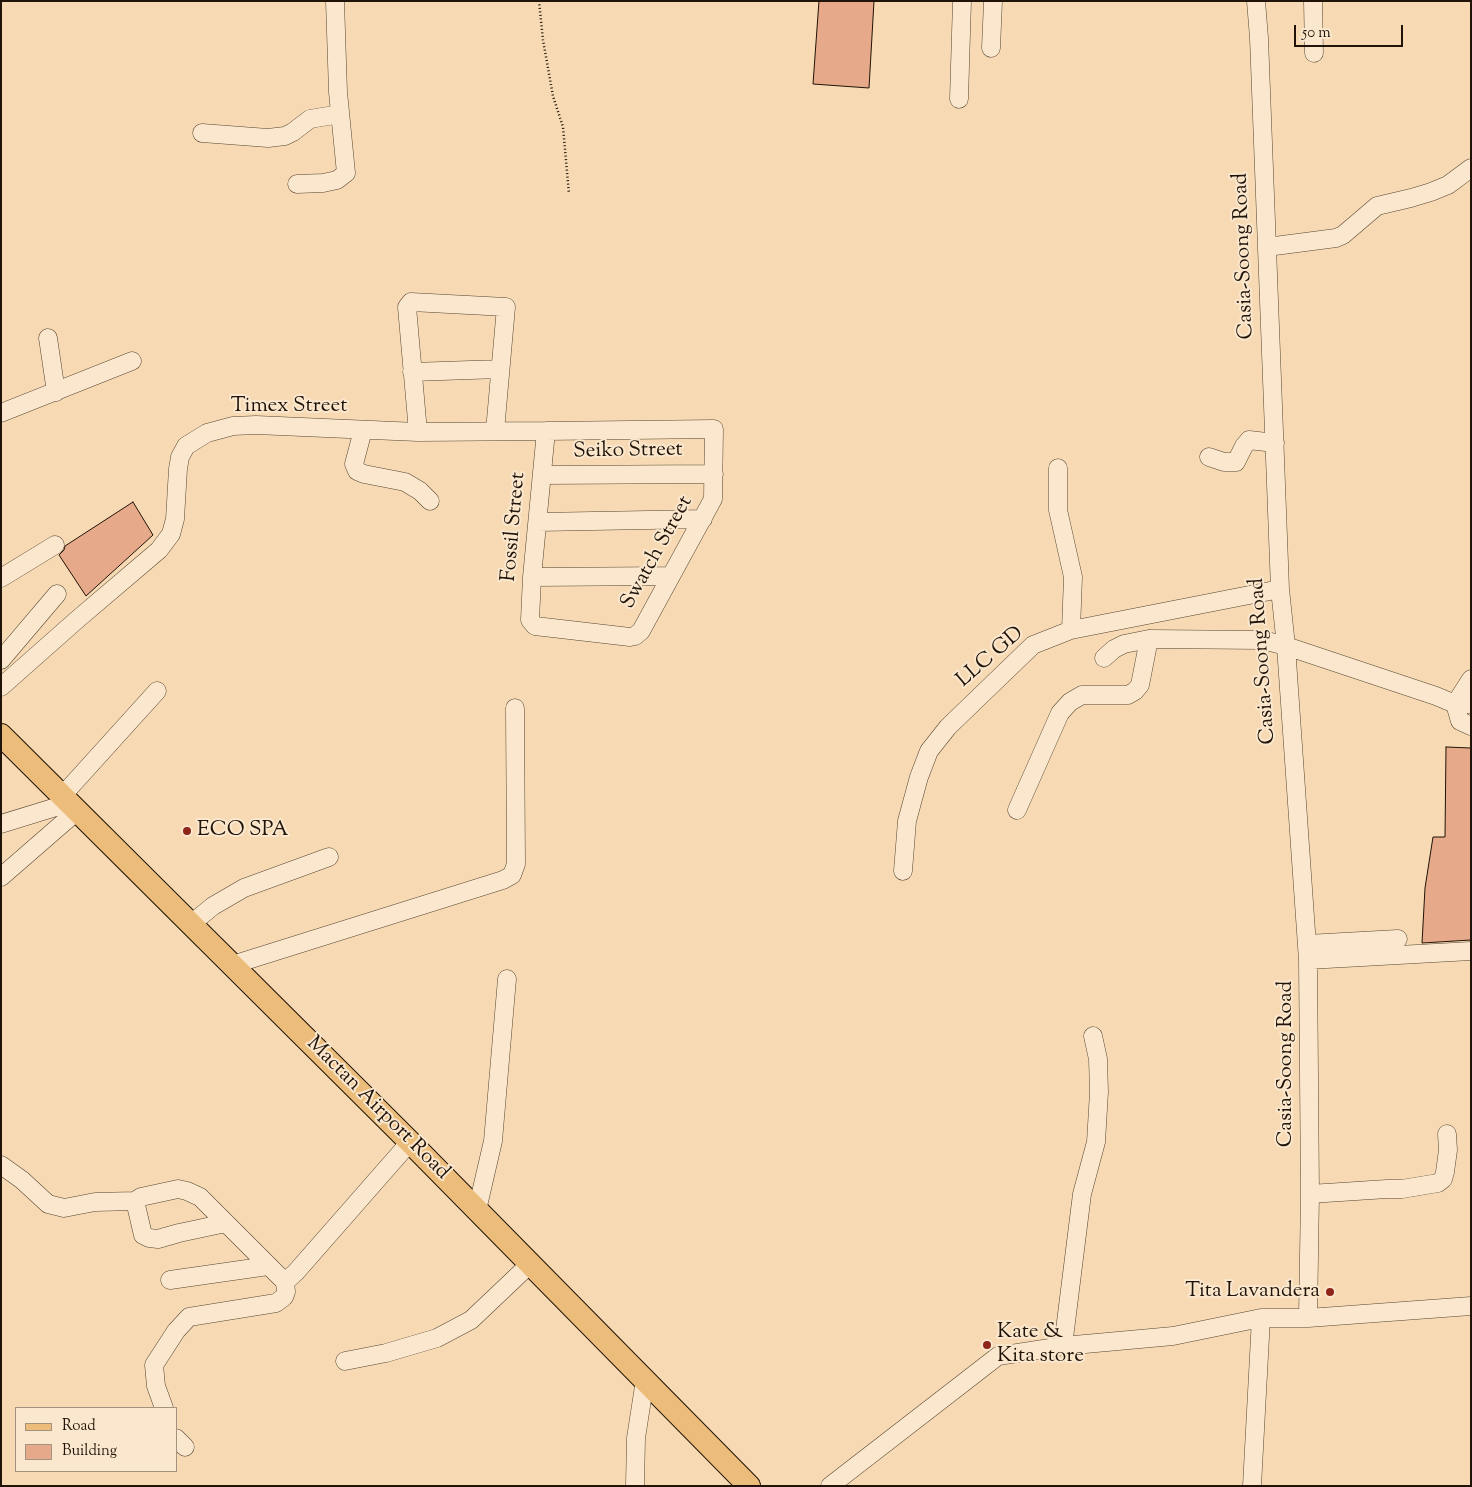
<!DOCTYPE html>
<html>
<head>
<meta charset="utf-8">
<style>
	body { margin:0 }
	#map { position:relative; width:1472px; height:1487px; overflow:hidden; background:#f7dab3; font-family:"Sorts Mill Goudy",serif }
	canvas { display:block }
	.frame { position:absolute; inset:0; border:2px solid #201307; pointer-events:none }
	.legend { position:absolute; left:15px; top:1407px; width:162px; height:65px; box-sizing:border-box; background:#fae7ce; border:1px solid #a3927e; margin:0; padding:6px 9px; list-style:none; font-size:15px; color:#201307 }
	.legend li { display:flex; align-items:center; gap:10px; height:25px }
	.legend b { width:25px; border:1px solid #a3927e }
	.scale { position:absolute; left:1294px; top:25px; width:109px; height:22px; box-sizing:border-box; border:2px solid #201307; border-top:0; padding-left:6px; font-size:15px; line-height:18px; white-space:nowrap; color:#201307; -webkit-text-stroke:4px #fae7ce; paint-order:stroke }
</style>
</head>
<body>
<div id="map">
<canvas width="1472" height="1487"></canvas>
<div class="frame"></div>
<ul class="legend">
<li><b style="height:6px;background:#ecbd7a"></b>Road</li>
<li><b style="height:14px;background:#e6a989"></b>Building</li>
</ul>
<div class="scale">50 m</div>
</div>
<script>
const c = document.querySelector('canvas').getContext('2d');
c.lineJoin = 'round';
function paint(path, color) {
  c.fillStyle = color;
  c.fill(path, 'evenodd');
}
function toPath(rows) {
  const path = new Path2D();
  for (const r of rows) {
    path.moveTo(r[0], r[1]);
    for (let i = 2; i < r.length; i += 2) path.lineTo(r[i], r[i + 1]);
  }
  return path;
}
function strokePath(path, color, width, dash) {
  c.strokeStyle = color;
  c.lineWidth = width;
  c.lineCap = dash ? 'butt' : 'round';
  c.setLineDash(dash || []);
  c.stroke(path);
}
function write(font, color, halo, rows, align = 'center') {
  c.font = font + ' "Sorts Mill Goudy",serif';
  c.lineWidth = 4;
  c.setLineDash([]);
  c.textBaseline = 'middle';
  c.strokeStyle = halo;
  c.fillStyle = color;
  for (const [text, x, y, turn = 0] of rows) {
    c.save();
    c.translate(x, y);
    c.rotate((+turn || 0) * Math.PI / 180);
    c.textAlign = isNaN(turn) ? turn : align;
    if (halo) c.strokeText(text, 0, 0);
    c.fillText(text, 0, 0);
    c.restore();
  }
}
const building = toPath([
	[819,1,874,1,869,88,813,84,819,1],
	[133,502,153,535,86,596,59,555,64,550,65,546,133,502],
	[1446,747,1471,748,1471,940,1422,943,1425,888,1433,837,1445,837,1446,747]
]);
const path = toPath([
	[539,1,543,40,553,96,563,127,569,194]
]);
const minor = toPath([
	[1256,1,1259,38,1280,589,1286,646,1308,960,1310,1194,1308,1318],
	[1313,1,1314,53],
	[991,48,993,1],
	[959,99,962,1],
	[202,133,268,138,285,136,293,132,310,119,340,114],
	[297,184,323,183,337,180,346,173,338,92,335,1],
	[1267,247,1336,238,1343,235,1377,206,1411,198,1431,192,1448,185,1471,168],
	[48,338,56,392],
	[412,372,500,369],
	[1,413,132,361],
	[363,430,354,464,357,471,364,474,405,482,420,491,430,501],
	[418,432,407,307,411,302,506,307,495,431],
	[1209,457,1224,462,1236,462,1244,446,1249,440,1275,443],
	[1058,468,1058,510,1073,577,1071,630],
	[542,475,714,474],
	[538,522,703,519],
	[532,577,671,576],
	[1,578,55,545],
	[1104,658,1114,649,1124,644,1149,639,1263,640,1286,646,1436,696,1455,704,1471,704],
	[1,660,57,594],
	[1471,679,1455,704,1460,721,1471,726],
	[1,687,79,618,159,550,171,534,175,519,178,469,180,457,186,446,207,433,233,426,256,425,418,432,546,431,714,429,713,499,641,631,635,636,630,637,535,626,530,620,532,577,546,431],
	[62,796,157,691],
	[1017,810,1060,713,1070,702,1082,695,1128,695,1135,691,1140,685,1149,639],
	[1,824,69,803],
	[903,871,907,821,919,777,929,751,948,727,1033,645,1071,630,1280,589],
	[1,877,77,811],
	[191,924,213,906,244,888,329,857],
	[1307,944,1398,939],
	[1308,960,1471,951],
	[232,965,503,880,512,875,516,864,515,708],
	[1,1165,22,1180,48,1204,64,1208,95,1202,135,1201,141,1197,178,1189,187,1191,200,1197,285,1282,296,1272,410,1142],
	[1310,1194,1387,1189,1402,1189,1438,1183,1443,1179,1445,1172,1448,1150,1447,1134],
	[135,1201,143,1235,149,1238,158,1239,179,1233,226,1223],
	[477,1210,493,1141,507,979],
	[170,1280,268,1266],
	[1063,1346,1082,1194,1096,1142,1099,1092,1098,1059,1093,1036],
	[345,1361,386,1353,437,1338,471,1320,530,1264],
	[164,1408,156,1386,154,1365,176,1331,189,1317,276,1303,284,1297,286,1292,285,1282],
	[176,1438,185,1447],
	[635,1486,636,1438,645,1380],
	[830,1486,998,1356,1063,1346,1173,1336,1261,1318,1308,1318,1471,1306],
	[1252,1486,1261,1318]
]);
const major = toPath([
	[1,735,410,1142,749,1486]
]);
const markers = [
	[187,831,5,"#8f2418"],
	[1330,1292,5,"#8f2418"],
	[987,1345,5,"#8f2418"]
];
const streetNames = [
	["Casia-Soong Road",1245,256,-92],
	["Timex Street",289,407],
	["Seiko Street",628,452,-1],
	["Fossil Street",515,527,-85],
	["Swatch Street",658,553,-61],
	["LLC GD",991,658,-41],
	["Casia-Soong Road",1264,661,-94],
	["Casia-Soong Road",1287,1064,-90],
	["Mactan Airport Road",377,1109,45]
];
const poiNames = [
	["ECO SPA",197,831],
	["Tita Lavandera",1320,1292,"right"],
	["Kate &",997,1333],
	["Kita store",997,1357]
];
paint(building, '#e6a989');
strokePath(building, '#201307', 1);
strokePath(minor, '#564532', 19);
strokePath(major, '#201307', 24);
strokePath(path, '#201307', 2.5, [1, 2.5]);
strokePath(minor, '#fae7ce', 18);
strokePath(major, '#ecbd7a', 22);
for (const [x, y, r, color] of markers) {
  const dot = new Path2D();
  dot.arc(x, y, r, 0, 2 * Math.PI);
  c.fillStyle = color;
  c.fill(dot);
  strokePath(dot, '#fae7ce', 2);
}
write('21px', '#201307', '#fae7ce', streetNames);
write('21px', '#201307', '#fae7ce', poiNames, 'left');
</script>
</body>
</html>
